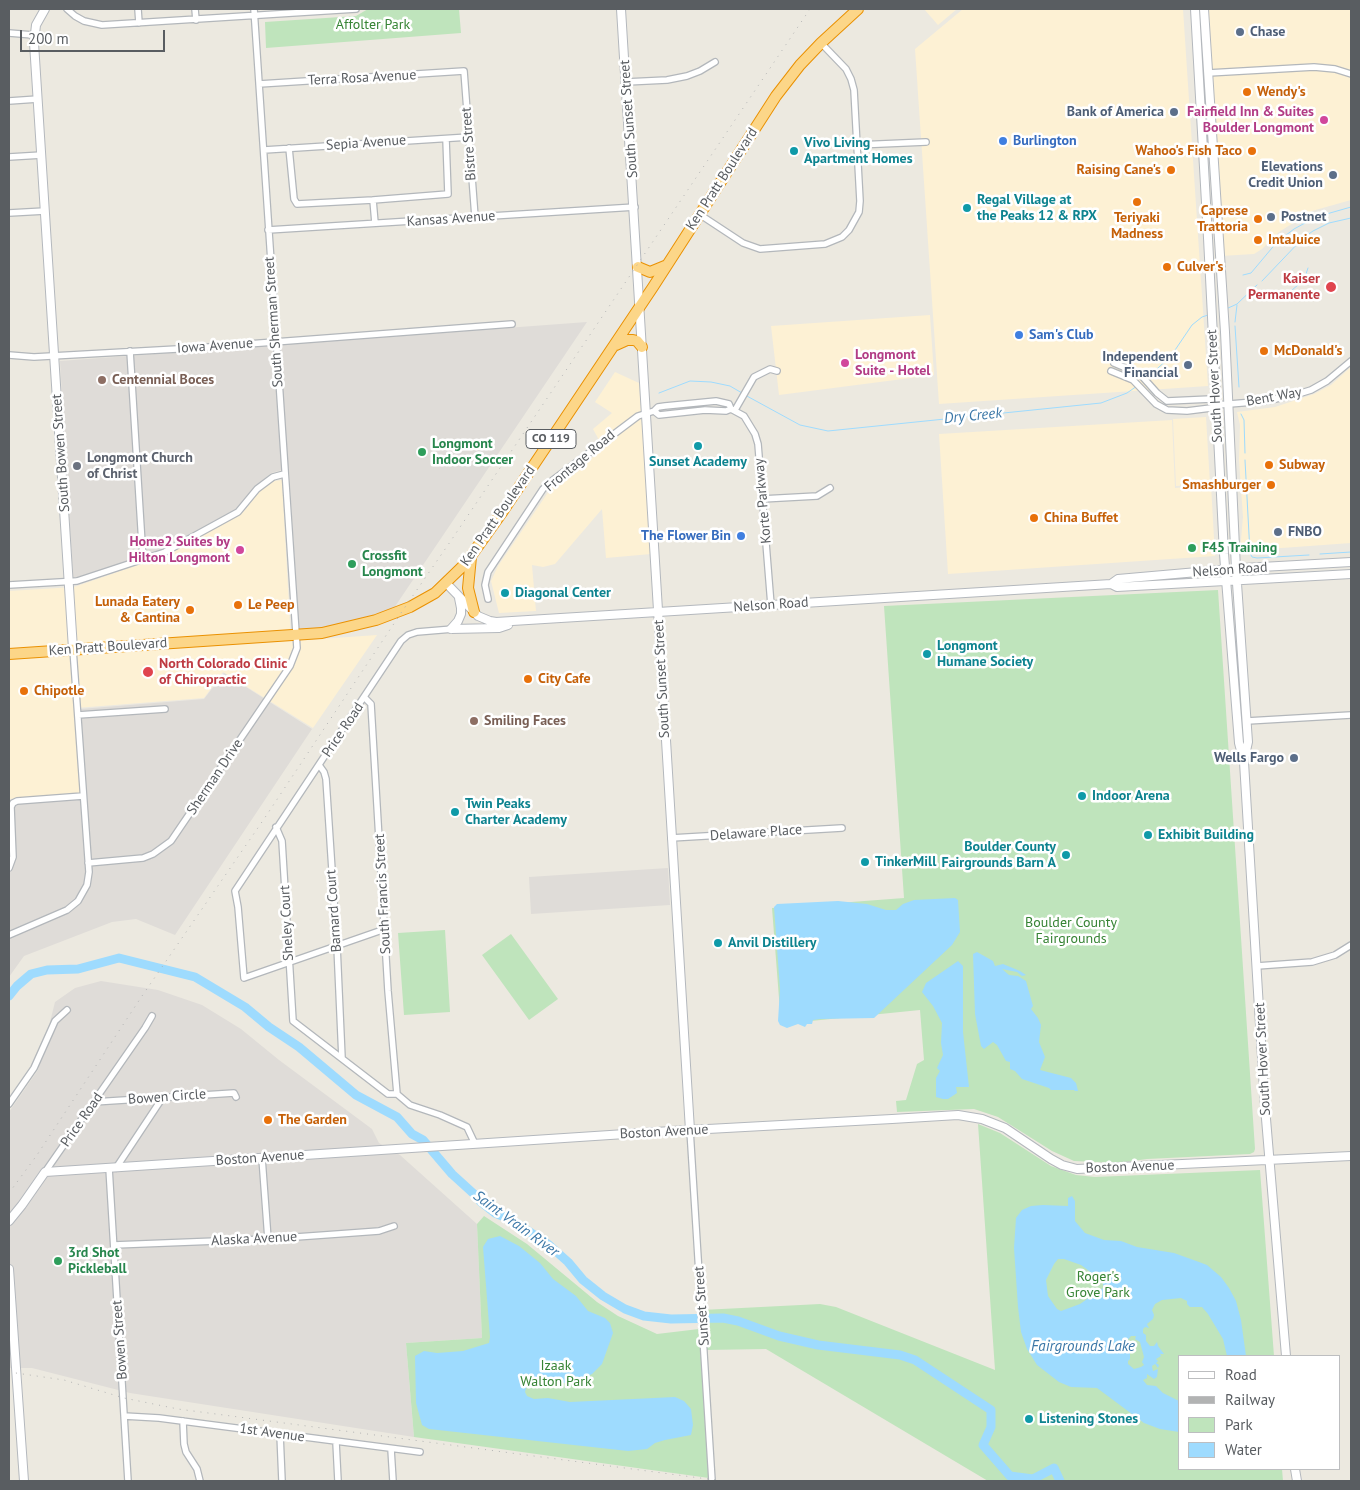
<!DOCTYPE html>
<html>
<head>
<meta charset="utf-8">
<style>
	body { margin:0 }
	#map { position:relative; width:1360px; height:1490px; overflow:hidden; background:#ece9e0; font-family:"PT Sans",sans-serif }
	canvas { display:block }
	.frame { position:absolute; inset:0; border:10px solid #595d61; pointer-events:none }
	.legend { position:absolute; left:1178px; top:1355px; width:162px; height:115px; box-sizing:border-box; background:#fff; border:1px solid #bdbec0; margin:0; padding:6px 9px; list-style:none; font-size:15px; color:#595d61 }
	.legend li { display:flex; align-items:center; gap:10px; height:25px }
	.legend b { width:25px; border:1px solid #bdbec0 }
	.scale { position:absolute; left:20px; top:30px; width:145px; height:22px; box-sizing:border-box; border:2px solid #595d61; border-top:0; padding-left:6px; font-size:15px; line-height:18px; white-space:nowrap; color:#595d61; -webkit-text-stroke:4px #fff; paint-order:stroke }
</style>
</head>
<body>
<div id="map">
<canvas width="1360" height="1490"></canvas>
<div class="frame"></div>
<ul class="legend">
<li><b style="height:6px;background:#fff"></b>Road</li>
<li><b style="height:6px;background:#b2b3b3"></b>Railway</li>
<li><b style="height:14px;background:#bfe4bc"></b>Park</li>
<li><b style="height:14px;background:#9edbfe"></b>Water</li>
</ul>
<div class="scale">200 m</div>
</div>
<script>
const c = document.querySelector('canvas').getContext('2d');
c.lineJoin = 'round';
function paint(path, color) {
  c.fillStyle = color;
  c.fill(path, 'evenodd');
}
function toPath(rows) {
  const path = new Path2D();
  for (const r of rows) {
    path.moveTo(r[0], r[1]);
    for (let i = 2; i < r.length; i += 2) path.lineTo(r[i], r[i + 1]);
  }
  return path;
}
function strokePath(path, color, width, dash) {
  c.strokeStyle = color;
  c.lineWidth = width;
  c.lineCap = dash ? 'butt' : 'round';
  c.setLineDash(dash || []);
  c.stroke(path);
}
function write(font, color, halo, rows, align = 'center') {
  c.font = font + ' "PT Sans",sans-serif';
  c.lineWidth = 5;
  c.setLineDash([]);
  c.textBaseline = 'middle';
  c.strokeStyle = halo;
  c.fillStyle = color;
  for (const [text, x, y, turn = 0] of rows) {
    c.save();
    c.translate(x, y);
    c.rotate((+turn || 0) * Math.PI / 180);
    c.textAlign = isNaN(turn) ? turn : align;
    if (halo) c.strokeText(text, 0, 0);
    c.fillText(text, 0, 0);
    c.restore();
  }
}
const commercial = toPath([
	[924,9,957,9,938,25],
	[963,9,1183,9,1208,386,939,404,915,49],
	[1203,9,1351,9,1351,200,1312,211,1279,232,1262,249,1254,254,1221,256],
	[930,315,934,375,779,395,771,326],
	[1351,367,1351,543,1240,551,1243,517,1239,460,1240,425,1237,412,1275,407,1314,394,1331,385],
	[615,372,639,383,651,554,606,558,602,509,555,564,543,567,532,565,536,611,499,613,491,581,498,566,551,488,604,449,593,429,612,413,595,402],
	[1206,417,1210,484,1176,486,1173,419],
	[1172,420,1175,488,1211,485,1215,556,948,574,939,434],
	[282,480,291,641,377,635,313,728,223,672,204,698,76,708,81,794,9,799,9,591,74,587,167,555,239,515,245,510,260,491,274,481]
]);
const industrial = toPath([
	[587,322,394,608,348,623,321,628,299,631,289,468,271,473,256,486,235,511,164,550,73,579,60,361],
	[224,673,312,729,175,935,136,919,112,922,24,956,9,977,9,800,86,794,80,709,204,699],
	[668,868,670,905,531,914,529,877],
	[101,981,158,990,202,1005,241,1029,279,1060,372,1129,379,1143,400,1155,477,1224,482,1338,406,1343,414,1437,130,1393,32,1368,9,1368,9,1112,38,1070,55,1002,75,988]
]);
const green = toPath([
	[368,9,459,9,461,33,266,48,265,22,356,16],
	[1218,590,1255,1149,1254,1152,1250,1154,1147,1159,1117,1163,1074,1161,1052,1151,998,1117,974,1109,897,1112,896,1101,906,1100,917,1064,924,1060,920,1010,781,1024,772,908,904,898,884,606],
	[445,930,450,1012,404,1015,398,933],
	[511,934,558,999,529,1020,482,955],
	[978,1124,1000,1133,1051,1166,1076,1175,1095,1177,1260,1170,1274,1356,1179,1356,1179,1469,1282,1469,1283,1481,988,1481,766,1349,705,1350,702,1310,820,1304,836,1307,995,1370],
	[484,1216,527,1244,597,1302,618,1316,657,1334,699,1329,709,1478,414,1437,406,1343,482,1338,477,1224]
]);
const water = toPath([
	[955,898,958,900,960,932,952,945,874,1018,820,1019,813,1020,812,1024,807,1024,805,1027,798,1024,787,1028,780,1025,778,1021,780,989,774,907,777,904,838,901,867,904,886,910,896,910,903,904,914,900],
	[977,952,993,961,995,966,1003,964,1020,971,1026,975,1022,976,1017,972,1002,969,1009,975,1018,976,1026,981,1033,1006,1031,1009,1038,1018,1041,1025,1039,1042,1045,1057,1040,1070,1071,1078,1076,1083,1078,1091,1075,1091,1074,1090,1051,1090,1049,1088,1022,1079,1015,1071,1010,1069,1010,1062,1006,1061,997,1045,993,1042,984,1049,981,1046,975,1014,973,954],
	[958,961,963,966,963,1032,969,1087,956,1087,957,1093,948,1099,943,1099,936,1097,936,1078,940,1071,937,1068,943,1055,941,1043,942,1023,933,1006,922,992,926,983],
	[1072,1196,1075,1201,1075,1221,1085,1233,1104,1240,1121,1241,1137,1247,1174,1253,1199,1262,1207,1265,1221,1277,1229,1288,1236,1301,1241,1320,1246,1356,1227,1356,1223,1339,1208,1314,1202,1307,1190,1307,1187,1304,1187,1301,1181,1298,1162,1300,1155,1304,1152,1310,1154,1315,1153,1319,1147,1324,1149,1328,1145,1327,1143,1329,1143,1333,1146,1335,1146,1341,1150,1346,1154,1346,1157,1342,1158,1346,1164,1354,1160,1354,1161,1356,1156,1359,1158,1361,1156,1363,1159,1365,1158,1368,1155,1364,1152,1366,1153,1371,1158,1369,1157,1377,1154,1379,1147,1374,1147,1378,1143,1380,1147,1385,1156,1386,1163,1393,1179,1401,1179,1432,1160,1429,1144,1423,1097,1388,1071,1387,1059,1382,1037,1365,1027,1349,1021,1332,1018,1307,1014,1248,1016,1218,1022,1210,1031,1206,1043,1205,1068,1206,1068,1198],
	[1058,1259,1064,1259,1081,1265,1096,1276,1099,1276,1103,1283,1103,1288,1080,1304,1061,1311,1057,1309,1048,1296,1046,1280,1054,1264],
	[1131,1336,1136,1336,1135,1339,1140,1342,1144,1357,1142,1362,1144,1365,1141,1367,1134,1369,1128,1364,1128,1361,1130,1359,1130,1350,1128,1345,1124,1344],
	[500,1236,519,1246,540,1263,553,1279,576,1296,588,1311,605,1318,610,1323,613,1333,602,1364,592,1374,582,1379,566,1383,556,1383,542,1377,534,1378,526,1388,525,1392,527,1396,534,1399,548,1398,570,1402,675,1397,684,1401,691,1409,693,1425,691,1435,665,1440,655,1443,647,1449,628,1451,429,1429,422,1425,416,1403,415,1356,424,1351,437,1353,463,1351,489,1343,490,1337,483,1247,488,1239]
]);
const stream = toPath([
	[1243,275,1251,273,1277,242,1294,229,1316,217,1351,207],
	[1262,281,1303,238,1313,231,1329,223,1351,218],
	[1292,290,1304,280,1308,268],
	[1226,309,1237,304,1257,285],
	[1235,322,1237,305],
	[1235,326,1239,387],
	[1146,379,1171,356,1192,325,1202,317,1208,315],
	[659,393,690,381,711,382,730,386,742,393],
	[745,395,800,425,828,431,1101,403,1127,393,1137,386],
	[1241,414,1244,420,1245,453],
	[1245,460,1250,553,1252,557,1257,558,1309,555],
	[1320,554,1351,552]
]);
const river = toPath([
	[9,996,17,986,31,974,47,970,78,969,119,958,195,977,245,1007,269,1027,299,1047,356,1095,397,1117,412,1134,423,1140,452,1174,474,1194,481,1202,495,1213,512,1220,549,1245,568,1262,583,1280,603,1296,625,1309,644,1316,671,1319,723,1318,738,1321,779,1336,818,1345,900,1355,915,1360,991,1410,991,1427,983,1445,1010,1476,1033,1479,1054,1468,1060,1481]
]);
const street = toPath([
	[67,9,75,16,84,21,102,25,356,9],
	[138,9,139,23],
	[195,9,196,20],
	[9,33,33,35],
	[1208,73,1314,67,1335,69,1351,74],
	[626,82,667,80,687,76,700,71,715,62],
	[259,84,464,71,475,217],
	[9,101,38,99],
	[857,145,926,142],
	[289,148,294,199,297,204,373,200,375,223],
	[264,150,469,137],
	[9,157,42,155],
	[373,200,448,194,446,139],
	[9,213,45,211],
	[699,214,743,243,760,249,825,244,842,237,849,230,859,212,860,201,854,90,851,79,846,69,821,43],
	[268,230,635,207],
	[130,351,143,560],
	[9,355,34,357,195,348,512,324],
	[1114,363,1140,374,1157,393,1167,401,1211,399,1217,405],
	[1111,371,1133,380,1156,404,1167,410,1187,411,1211,408,1217,405,1266,401,1298,394,1311,390,1327,381,1351,361],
	[735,410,754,377,770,369,777,371],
	[654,411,659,415,705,410,726,411,731,409],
	[762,499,817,496,830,488],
	[9,585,77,581,165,552,238,512,257,489,273,477,284,474],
	[488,599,485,585,488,572,543,489,553,480,638,416,654,411,658,407,665,406,716,401,729,404,731,409,744,416,755,434,758,444,771,605],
	[364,697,371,704,388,991,397,1094],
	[78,715,165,709],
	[1247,721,1351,715],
	[319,765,324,772,326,779,337,946,342,1058],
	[276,827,282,841,293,1021,388,1094,397,1094,410,1105,440,1115,467,1127,475,1144],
	[671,838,842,828],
	[88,863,143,858,153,854,171,841,290,666,297,648,254,9],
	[9,868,13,857,11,807,13,803,17,801,83,796],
	[385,929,244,978,238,907,235,891,401,641,408,635,417,632,453,629],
	[9,935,67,910,78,901,87,885,89,872,73,649],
	[1257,966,1312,962,1335,955,1351,945],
	[94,1102,234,1093,236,1097],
	[9,1104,34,1068,55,1021,67,1010],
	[690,1130,712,1481],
	[262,1158,268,1239],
	[109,1168,128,1481],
	[116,1168,163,1097],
	[45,1172,145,1028,152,1016],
	[114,1245,268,1239,338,1234,379,1231,394,1226],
	[124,1416,159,1418,420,1452],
	[183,1421,184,1444,186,1452,197,1469,200,1481],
	[280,1434,282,1481],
	[336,1442,338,1481],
	[391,1449,393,1481]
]);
const secondary = toPath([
	[45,9,36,25,34,43,73,649],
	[621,9,690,1130],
	[1195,9,1208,238,1224,554,1239,743,1244,762,1265,1107,1286,1356],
	[1204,9,1225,332,1236,569,1248,742,1244,760],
	[446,583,478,616,490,621,496,622,1111,584,1117,587,1351,574],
	[1111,584,1118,579,1243,568,1351,562],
	[451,629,499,628,508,625],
	[451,629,458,621,461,614,461,608,459,598],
	[9,1221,22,1205,45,1172,671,1131,892,1119,958,1115,982,1119,1005,1128,1051,1159,1062,1165,1077,1169,1351,1156],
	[9,1269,24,1481],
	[1295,1469,1297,1481]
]);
const highway = toPath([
	[638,267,650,272,667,265],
	[616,345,627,340,633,340,637,341,642,347],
	[471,557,468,588,474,612],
	[9,654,322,633,376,620,410,607,435,593,466,563,503,511,653,287,776,96,800,65,821,43,858,9]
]);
const rail = toPath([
	[9,1193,37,1155,142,996,264,819,403,610,450,542,810,9],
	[9,1372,64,1380,124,1398,178,1409,723,1481]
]);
const markers = [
	[1240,32,5,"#5c6f8a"],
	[1247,92,5,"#e8710a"],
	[1174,112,5,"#5c6f8a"],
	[1324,120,5,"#d1479c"],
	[1003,141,5,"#3f7fe0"],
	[794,151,5,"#0f9aa8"],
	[1252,151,5,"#e8710a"],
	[1171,170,5,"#e8710a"],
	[1333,175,5,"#5c6f8a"],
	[1137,202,5,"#e8710a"],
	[967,208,5,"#0f9aa8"],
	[1271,217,5,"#5c6f8a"],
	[1258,219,5,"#e8710a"],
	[1258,240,5,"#e8710a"],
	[1167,267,5,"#e8710a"],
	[1331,287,6,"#e0444e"],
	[1019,335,5,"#3f7fe0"],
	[1264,351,5,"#e8710a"],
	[845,363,5,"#d1479c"],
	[1188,365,5,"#5c6f8a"],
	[102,380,5,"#8d6e63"],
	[698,446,5,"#0f9aa8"],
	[422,452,5,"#2e9e5b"],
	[1269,465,5,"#e8710a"],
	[77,466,5,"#6b7280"],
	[1271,485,5,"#e8710a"],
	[1034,518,5,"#e8710a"],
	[1278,532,5,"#5c6f8a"],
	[741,536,5,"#3f7fe0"],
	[1192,548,5,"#2e9e5b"],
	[240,550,5,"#d1479c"],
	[352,564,5,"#2e9e5b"],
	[505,593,5,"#0f9aa8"],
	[238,605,5,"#e8710a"],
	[190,610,5,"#e8710a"],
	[927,654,5,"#0f9aa8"],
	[148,672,6,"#e0444e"],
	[528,679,5,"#e8710a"],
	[24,691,5,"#e8710a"],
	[474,721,5,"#8d6e63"],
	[1294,758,5,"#5c6f8a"],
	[1082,796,5,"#0f9aa8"],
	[455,812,5,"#0f9aa8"],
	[1148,835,5,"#0f9aa8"],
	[1066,855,5,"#0f9aa8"],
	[865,862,5,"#0f9aa8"],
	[718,943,5,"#0f9aa8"],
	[268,1120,5,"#e8710a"],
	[58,1261,5,"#2e9e5b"],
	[1029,1419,5,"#0f9aa8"]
];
const shields = [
	[551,439,50]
];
const shieldNames = [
	["CO 119",551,439]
];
const parkNames = [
	["Affolter Park",373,25],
	["Boulder County",1071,923],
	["Fairgrounds",1071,939],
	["Roger's",1098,1277],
	["Grove Park",1098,1293],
	["Izaak",556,1366],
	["Walton Park",556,1382]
];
const serviceNames = [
	["Chase",1250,32,"left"],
	["Bank of America",1164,112],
	["Elevations",1323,167],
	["Credit Union",1323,183],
	["Postnet",1281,217,"left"],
	["Independent",1178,357],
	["Financial",1178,373],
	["FNBO",1288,532,"left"],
	["Wells Fargo",1284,758]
];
const streetNames = [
	["Terra Rosa Avenue",362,78,-3],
	["South Sunset Street",629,119,-94],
	["Sepia Avenue",366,143,-4],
	["Bistre Street",469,144,-94],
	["Ken Pratt Boulevard",722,179,-57],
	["Kansas Avenue",451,219,-4],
	["South Sherman Street",274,322,-94],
	["Iowa Avenue",215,346,-4],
	["South Hover Street",1215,386,-93],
	["Bent Way",1274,397,-10],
	["South Bowen Street",61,453,-94],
	["Frontage Road",580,461,-40],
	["Korte Parkway",763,501,-95],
	["Ken Pratt Boulevard",498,516,-55],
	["Nelson Road",1230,570,-4],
	["Nelson Road",771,605,-4],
	["Ken Pratt Boulevard",108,647,-4],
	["South Sunset Street",662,679,-93],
	["Price Road",343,730,-56],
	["Sherman Drive",215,777,-56],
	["Delaware Place",756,833,-4],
	["South Francis Street",383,894,-93],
	["Barnard Court",334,911,-94],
	["Sheley Court",287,923,-93],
	["South Hover Street",1263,1059,-93],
	["Bowen Circle",167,1097,-4],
	["Price Road",82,1120,-55],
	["Boston Avenue",664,1132,-3],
	["Boston Avenue",260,1158,-4],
	["Boston Avenue",1130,1167,-2],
	["Alaska Avenue",254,1239,-3],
	["Sunset Street",702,1306,-94],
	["Bowen Street",120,1340,-94],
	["1st Avenue",272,1433,8]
];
const foodNames = [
	["Wendy's",1257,92],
	["Wahoo's Fish Taco",1242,151,"right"],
	["Raising Cane's",1161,170,"right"],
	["Caprese",1248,211,"right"],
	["Trattoria",1248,227,"right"],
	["Teriyaki",1137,218,"center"],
	["Madness",1137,234,"center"],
	["IntaJuice",1268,240],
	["Culver's",1177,267],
	["McDonald's",1274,351],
	["Subway",1279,465],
	["Smashburger",1261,485,"right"],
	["China Buffet",1044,518],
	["Lunada Eatery",180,602,"right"],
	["& Cantina",180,618,"right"],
	["Le Peep",248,605],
	["City Cafe",538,679],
	["Chipotle",34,691],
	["The Garden",278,1120]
];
const hotelNames = [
	["Fairfield Inn & Suites",1314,112],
	["Boulder Longmont",1314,128],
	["Longmont",855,355,"left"],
	["Suite - Hotel",855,371,"left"],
	["Home2 Suites by",230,542],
	["Hilton Longmont",230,558]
];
const shopNames = [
	["Burlington",1013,141],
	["Sam's Club",1029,335],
	["The Flower Bin",731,536,"right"]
];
const cultureNames = [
	["Vivo Living",804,143],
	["Apartment Homes",804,159],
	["Regal Village at",977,200],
	["the Peaks 12 & RPX",977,216],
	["Sunset Academy",698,462,"center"],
	["Diagonal Center",515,593],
	["Longmont",937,646],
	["Humane Society",937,662],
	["Indoor Arena",1092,796],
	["Twin Peaks",465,804],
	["Charter Academy",465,820],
	["Exhibit Building",1158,835],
	["Boulder County",1056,847,"right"],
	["Fairgrounds Barn A",1056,863,"right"],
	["TinkerMill",875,862],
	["Anvil Distillery",728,943],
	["Listening Stones",1039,1419]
];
const healthNames = [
	["Kaiser",1320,279],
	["Permanente",1320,295],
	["North Colorado Clinic",159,664,"left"],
	["of Chiropractic",159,680,"left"]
];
const educationNames = [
	["Centennial Boces",112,380],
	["Smiling Faces",484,721]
];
const leisureNames = [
	["Longmont",432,444],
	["Indoor Soccer",432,460],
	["F45 Training",1202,548],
	["Crossfit",362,556],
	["Longmont",362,572],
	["3rd Shot",68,1253],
	["Pickleball",68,1269]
];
const worshipNames = [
	["Longmont Church",87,458],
	["of Christ",87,474]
];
const waterNames = [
	["Dry Creek",973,416,-6],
	["Saint Vrain River",516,1224,36],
	["Fairgrounds Lake",1083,1347]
];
paint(commercial, '#fdf1d4');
paint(industrial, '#dfdcd8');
paint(green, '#bfe4bc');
paint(water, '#9edbfe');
strokePath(stream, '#9edbfe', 1);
strokePath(river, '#9edbfe', 9);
strokePath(street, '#b3b7bb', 8);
strokePath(secondary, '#b4b8bd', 10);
strokePath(highway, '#ea9102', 12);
strokePath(street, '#fff', 5.5);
strokePath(secondary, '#fff', 8);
strokePath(highway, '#fcd688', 10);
strokePath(rail, '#b2b3b3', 1, [1, 6]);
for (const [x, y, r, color] of markers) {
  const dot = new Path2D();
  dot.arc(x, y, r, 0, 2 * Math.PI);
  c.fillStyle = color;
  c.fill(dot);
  strokePath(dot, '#fff', 2);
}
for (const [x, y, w] of shields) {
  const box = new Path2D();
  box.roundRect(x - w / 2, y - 9.5, w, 19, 4);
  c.fillStyle = '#fff';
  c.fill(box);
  strokePath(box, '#595d61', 1);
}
write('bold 12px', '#595d61', null, shieldNames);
write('14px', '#378435', '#fff', parkNames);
write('bold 14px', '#4e5e75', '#fff', serviceNames, 'right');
write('14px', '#595d61', '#fff', streetNames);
write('bold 14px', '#c56008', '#fff', foodNames, 'left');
write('bold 14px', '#b23c85', '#fff', hotelNames, 'right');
write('bold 14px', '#366cbe', '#fff', shopNames, 'left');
write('bold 14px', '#0d838f', '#fff', cultureNames, 'left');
write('bold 14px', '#be3a42', '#fff', healthNames, 'right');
write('bold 14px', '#785e54', '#fff', educationNames, 'left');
write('bold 14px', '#27864d', '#fff', leisureNames, 'left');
write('bold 14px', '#5b616d', '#fff', worshipNames, 'left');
write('italic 15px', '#3b77a7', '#fff', waterNames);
</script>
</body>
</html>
